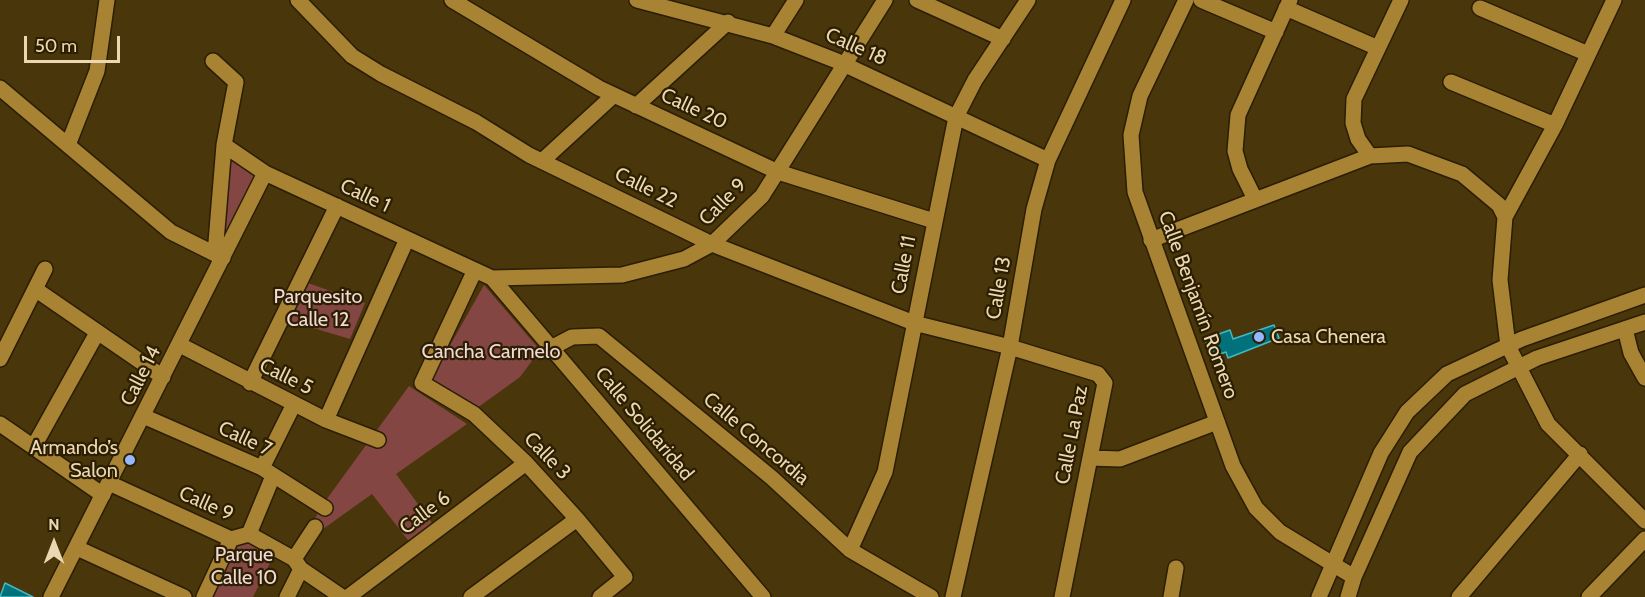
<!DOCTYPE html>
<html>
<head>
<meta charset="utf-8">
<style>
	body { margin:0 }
	#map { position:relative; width:1645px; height:597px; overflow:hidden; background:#49360a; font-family:Cabin,sans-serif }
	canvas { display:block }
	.north { position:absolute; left:24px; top:513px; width:60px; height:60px; -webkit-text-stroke:4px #2c1e00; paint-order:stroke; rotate:0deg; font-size:16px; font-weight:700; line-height:24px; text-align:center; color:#ebd8b2 }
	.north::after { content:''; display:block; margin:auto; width:21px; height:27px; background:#ebd8b2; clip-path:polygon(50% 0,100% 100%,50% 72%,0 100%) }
	.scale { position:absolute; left:24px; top:36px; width:96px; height:27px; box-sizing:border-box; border:3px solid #ebd8b2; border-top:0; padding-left:8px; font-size:18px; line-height:21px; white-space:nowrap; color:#ebd8b2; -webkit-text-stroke:4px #2c1e00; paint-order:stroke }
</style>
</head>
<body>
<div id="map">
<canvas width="1645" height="597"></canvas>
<div class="north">N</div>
<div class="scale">50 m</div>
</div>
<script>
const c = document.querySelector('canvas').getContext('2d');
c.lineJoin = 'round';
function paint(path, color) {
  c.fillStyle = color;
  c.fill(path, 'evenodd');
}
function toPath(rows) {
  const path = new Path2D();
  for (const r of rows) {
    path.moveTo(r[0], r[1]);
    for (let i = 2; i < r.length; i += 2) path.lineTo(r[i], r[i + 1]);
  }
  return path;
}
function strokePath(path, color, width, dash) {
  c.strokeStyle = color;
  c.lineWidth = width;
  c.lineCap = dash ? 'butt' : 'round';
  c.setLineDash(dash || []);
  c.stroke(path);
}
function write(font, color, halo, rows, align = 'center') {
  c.font = font + ' Cabin,sans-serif';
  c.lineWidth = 4.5;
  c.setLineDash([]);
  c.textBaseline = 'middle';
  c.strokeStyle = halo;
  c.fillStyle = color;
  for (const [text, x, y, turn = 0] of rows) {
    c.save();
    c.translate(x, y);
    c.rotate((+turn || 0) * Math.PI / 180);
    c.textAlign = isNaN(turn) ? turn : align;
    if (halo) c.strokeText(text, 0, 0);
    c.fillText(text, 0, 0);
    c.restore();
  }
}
const green = toPath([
	[227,154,258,176,221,241],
	[305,282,365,303,350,339,286,320],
	[484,285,540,350,520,377,477,408,430,381],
	[409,386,467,424,396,474,437,530,414,548,372,494,302,544,321,507],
	[235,534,275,553,253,597,205,597]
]);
const building = toPath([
	[1274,325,1279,338,1228,358,1226,352,1211,357,1205,339,1230,330,1233,339,1274,325],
	[5,583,33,597,0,597,5,583]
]);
const minor = toPath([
	[298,0,352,56,381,74,476,122,529,155,712,244,914,323,1010,347,1098,374,1105,383,1062,597],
	[452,0,599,88,778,172,934,221],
	[637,0,773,36,837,61,1048,160],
	[917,0,1003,39],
	[1201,0,1276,32],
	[1614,0,1555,125,1505,217,1500,280,1508,346,1548,424,1645,521],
	[1286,8,1378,48],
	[1480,8,1588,54],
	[773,36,796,0],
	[213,61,236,82,224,145,215,254],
	[1451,82,1555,125],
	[0,88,171,232,223,258],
	[636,106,728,22],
	[68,145,97,71,107,0],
	[224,145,265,173,492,278,763,597],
	[1370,156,1358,139,1353,123,1354,99,1401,0],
	[542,161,614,95],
	[1255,199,1240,169,1235,151,1238,115,1290,0],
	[1151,240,1370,156,1408,154,1462,174,1499,205,1505,217],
	[475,270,422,383,474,414,526,463,577,519,625,577,600,597],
	[492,278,622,275,684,259,712,244,762,196,885,0],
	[35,289,163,377],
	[1625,329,1631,353,1645,378],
	[180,345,326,420,378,440],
	[551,348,572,337,599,336,772,478,850,550,931,597],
	[0,359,45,269],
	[250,383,337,206],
	[143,416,262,468,325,508],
	[326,420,407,239],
	[0,424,103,495],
	[34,446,97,333],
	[1090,458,1120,459,1217,422],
	[262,468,294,404],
	[109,483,231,539,249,534,294,559,301,569,342,597],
	[249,534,273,476],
	[77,548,184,597],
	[850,550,885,472,956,117,975,80,1028,0],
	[294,559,315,527],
	[51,597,265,173],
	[204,597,231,539],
	[287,597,301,569],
	[348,597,526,463],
	[471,597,577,519],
	[953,597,1010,347,1034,209,1048,160,1123,0],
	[1171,597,1176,568],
	[1459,597,1580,454],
	[1589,597,1645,539]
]);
const tertiary = toPath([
	[1186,0,1140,96,1131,135,1135,192,1233,466,1256,508,1280,532,1354,577],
	[1319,597,1381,453,1407,412,1447,374,1522,339,1645,295],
	[1348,597,1354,577,1410,452,1465,394,1537,358,1645,322]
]);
const markers = [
	[1259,337,6,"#94b7fd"],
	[130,460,6,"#94b7fd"]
];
const streetNames = [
	["Calle 18",856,47,24],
	["Calle 20",694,109,25],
	["Calle 22",646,188,26],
	["Calle 1",365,196,25],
	["Calle 9",723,202,-45],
	["Calle 11",904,265,-79],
	["Calle 13",999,288,-80],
	["Calle Benjamín Romero",1198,305,70],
	["Calle 14",141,376,-63],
	["Calle 5",286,377,26],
	["Calle Solidaridad",644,424,50],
	["Calle La Paz",1072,435,-79],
	["Calle 7",245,439,25],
	["Calle Concordia",756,439,40],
	["Calle 3",547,456,46],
	["Calle 9",206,504,24],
	["Calle 6",425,513,-37]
];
const parkNames = [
	["Parquesito",318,297],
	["Calle 12",318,320],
	["Cancha Carmelo",491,352],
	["Parque",244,555],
	["Calle 10",244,578]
];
const poiNames = [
	["Casa Chenera",1271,337],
	["Armando’s",118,448,"right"],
	["Salon",118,471,"right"]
];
paint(green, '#844643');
paint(building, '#01727b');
strokePath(building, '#40bac5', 1.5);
strokePath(minor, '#2a1e06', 18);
strokePath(tertiary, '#2a1e06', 18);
strokePath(minor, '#a88333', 15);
strokePath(tertiary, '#a88333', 15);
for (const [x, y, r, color] of markers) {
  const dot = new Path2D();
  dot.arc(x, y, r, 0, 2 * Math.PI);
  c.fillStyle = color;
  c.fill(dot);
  strokePath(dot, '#2c1e00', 2);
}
write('20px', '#ebd8b2', '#2c1e00', streetNames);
write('20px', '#f1d9d7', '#2c1e00', parkNames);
write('20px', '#ebd8b2', '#2c1e00', poiNames, 'left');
</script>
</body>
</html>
